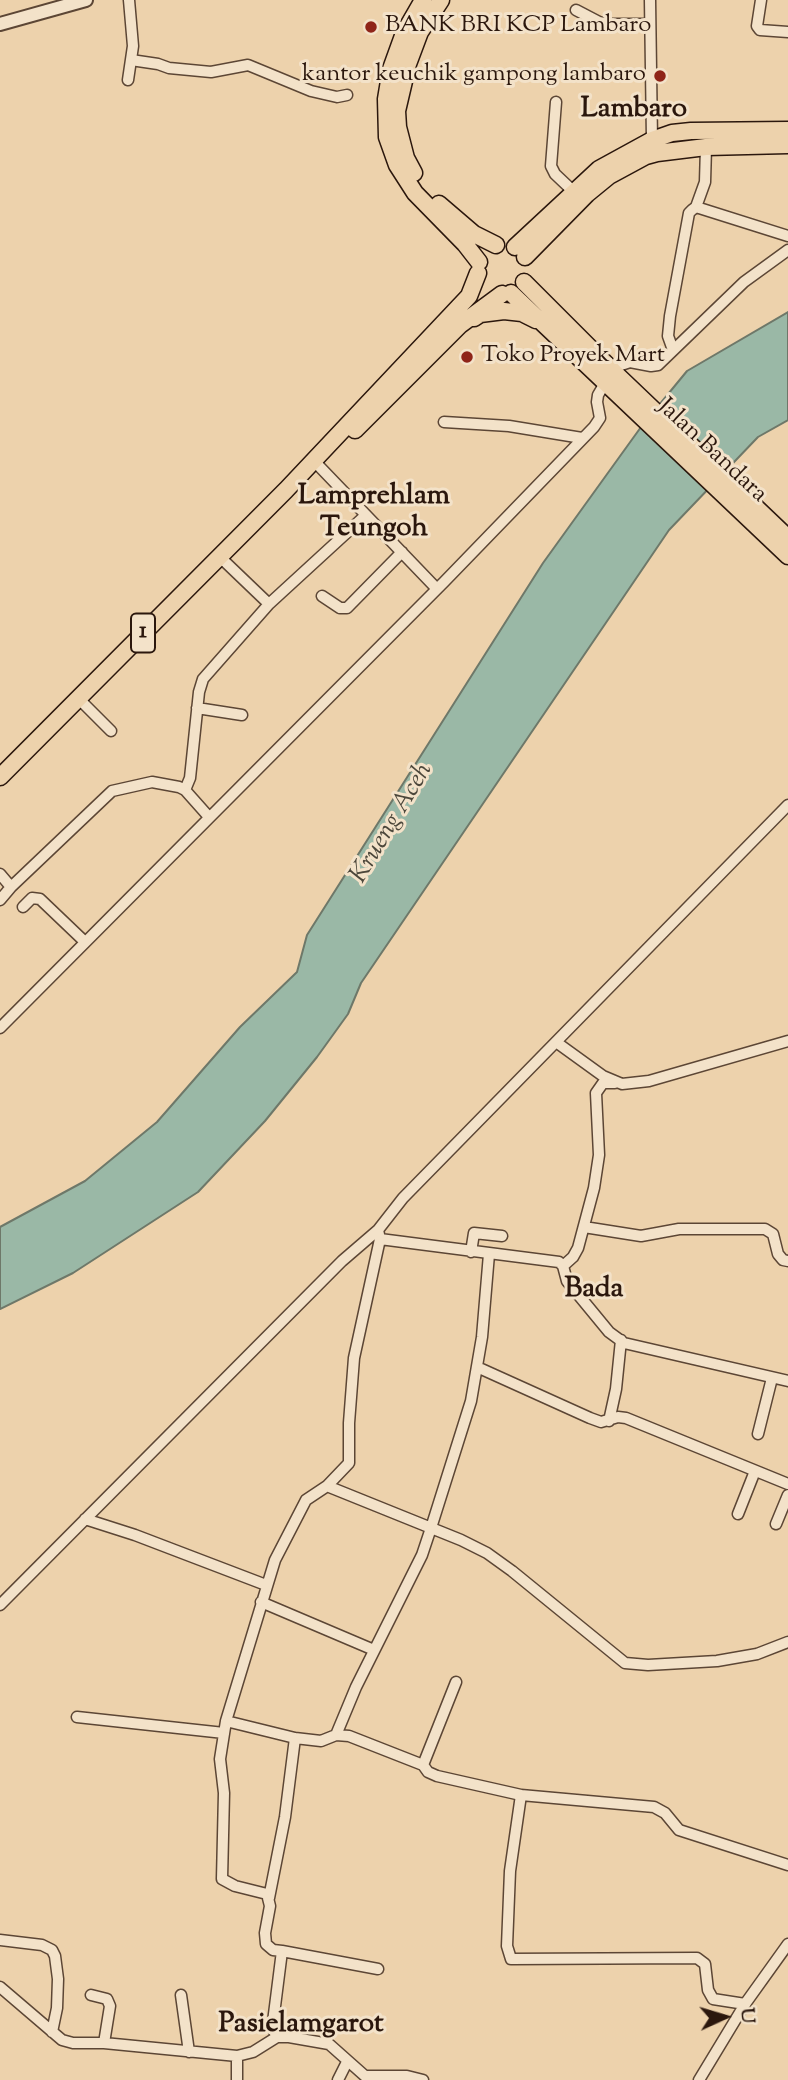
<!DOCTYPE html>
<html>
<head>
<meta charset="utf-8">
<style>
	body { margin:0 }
	#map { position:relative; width:788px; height:2080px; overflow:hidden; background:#edd2ac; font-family:"Sorts Mill Goudy",serif }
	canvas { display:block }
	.north { position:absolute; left:690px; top:1982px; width:70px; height:70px; -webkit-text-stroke:5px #f3e2c9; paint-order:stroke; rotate:86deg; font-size:19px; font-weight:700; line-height:28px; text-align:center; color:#2b170d }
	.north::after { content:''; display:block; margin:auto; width:24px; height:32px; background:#2b170d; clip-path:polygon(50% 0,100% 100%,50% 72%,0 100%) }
</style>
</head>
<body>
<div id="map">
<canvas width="788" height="2080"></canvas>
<div class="north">U</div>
</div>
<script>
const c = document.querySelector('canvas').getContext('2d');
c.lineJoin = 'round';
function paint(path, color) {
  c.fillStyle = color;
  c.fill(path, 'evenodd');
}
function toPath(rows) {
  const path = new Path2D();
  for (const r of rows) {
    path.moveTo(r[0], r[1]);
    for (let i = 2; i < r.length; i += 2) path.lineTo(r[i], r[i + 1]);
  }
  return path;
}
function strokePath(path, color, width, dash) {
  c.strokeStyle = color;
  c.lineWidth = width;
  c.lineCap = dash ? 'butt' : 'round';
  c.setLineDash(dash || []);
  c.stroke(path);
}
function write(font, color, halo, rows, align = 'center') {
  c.font = font + ' "Sorts Mill Goudy",serif';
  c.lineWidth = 6;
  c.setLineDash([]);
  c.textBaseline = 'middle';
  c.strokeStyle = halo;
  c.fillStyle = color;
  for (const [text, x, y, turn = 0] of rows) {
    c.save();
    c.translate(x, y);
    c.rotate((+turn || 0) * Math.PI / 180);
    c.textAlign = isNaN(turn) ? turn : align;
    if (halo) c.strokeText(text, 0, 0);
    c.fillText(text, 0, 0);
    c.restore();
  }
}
const water = toPath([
	[788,312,788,420,758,437,669,530,361,983,348,1014,317,1057,265,1121,198,1192,73,1273,0,1309,0,1227,85,1181,157,1122,240,1027,297,972,307,935,543,563,641,427,687,371,788,312]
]);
const minor = toPath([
	[650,0,652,140],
	[761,0,757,26,760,30,788,32],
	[576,10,599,22,609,24,650,24],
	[131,60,158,64,169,68,211,72,248,65,311,91,337,97,347,95],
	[128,80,133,46,129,0],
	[556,102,551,166,555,174,574,192],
	[696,207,705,182,706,147],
	[673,350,668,336,670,316,689,213,692,210,696,207,788,236],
	[614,372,618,366,630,362,651,366,658,365,744,282,788,250],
	[444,422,509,426,582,438],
	[317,464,437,589],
	[322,596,340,608,347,608,402,552],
	[269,604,366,515],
	[78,698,111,731],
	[197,708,242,715],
	[209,817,185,790,190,778,199,692,203,679,269,604,221,558],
	[0,874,11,887],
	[0,900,11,887,112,791,152,782,179,787,185,790],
	[23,907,32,898,40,899,84,941],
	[0,1028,444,582,594,427,600,418,597,402,598,395,605,383],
	[556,1042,603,1076,622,1084,649,1081,788,1041],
	[584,1227,641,1236,679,1229,765,1229,773,1234,778,1254,783,1260,788,1261],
	[380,1239,559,1262,563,1266,567,1281,609,1332,624,1343,788,1381],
	[471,1252,474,1233,502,1236],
	[563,1266,573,1257,578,1248,594,1188,599,1155,596,1093,603,1083,615,1083],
	[477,1367,590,1418,601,1422,618,1417,626,1418,788,1484],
	[609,1421,616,1389,621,1340],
	[758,1434,772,1378],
	[327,1486,461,1540,487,1553,512,1571,625,1663,648,1665,717,1661,757,1654,788,1642],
	[738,1514,755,1471],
	[85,1519,135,1535,266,1585],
	[776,1524,788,1495],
	[261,1602,374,1650],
	[0,1605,342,1261,378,1230],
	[77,1717,224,1733],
	[226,1721,295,1738,321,1741,336,1735,349,1736,423,1765,428,1772,437,1776,521,1795],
	[336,1735,356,1687,422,1555,431,1528,471,1401,482,1337,489,1254],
	[423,1765,456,1682],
	[269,1898,285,1817,295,1738],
	[0,1940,42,1945,52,1950,55,1956,58,1979,57,2008,52,2032],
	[282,1951,378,1969],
	[0,1987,62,2040,73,2043,104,2043,237,2056,253,2052,277,2037,289,2037,329,2044,365,2076,407,2076,423,2080],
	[91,1995,107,1999,110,2006,104,2043],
	[181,1995,189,2052],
	[745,2004,713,1999,708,1990,705,1964,697,1958,511,1959,507,1946,510,1871,521,1795,654,1807,665,1813,679,1830,788,1865],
	[277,2037,273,2029,273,2022,282,1951,273,1950,266,1944,265,1933,270,1906,267,1894,235,1886,222,1879,224,1793,220,1759,226,1721,275,1560,306,1500,327,1486,349,1463,349,1423,354,1358,380,1239,378,1230,403,1198,788,805],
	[237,2080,237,2056],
	[338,2080,347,2062],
	[699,2080,745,2004,788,1944]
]);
const tertiary = toPath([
	[0,24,86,0]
]);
const trunk = toPath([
	[423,0,404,33,391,69,386,99,387,137,397,165,415,193,465,244,479,262],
	[414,173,406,158,398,127,397,111,408,64,420,32,441,0],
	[439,204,474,234,496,245],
	[515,247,599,169,652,140,672,133,691,131,788,130],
	[525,257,587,194,609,176,646,156,657,153,706,147,788,145],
	[524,282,614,372,788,538],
	[511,293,788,556],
	[474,318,480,314,504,311,522,313,536,320],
	[355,430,460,325,502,294],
	[0,777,286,490,469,296,478,273]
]);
const markers = [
	[371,27,7,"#8f2418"],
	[660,76,7,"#8f2418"],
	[467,357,7,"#8f2418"]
];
const shields = [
	[143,633,24]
];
const shieldNames = [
	["1",143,633]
];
const poiNames = [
	["BANK BRI KCP Lambaro",385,27],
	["kantor keuchik gampong lambaro",646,76,"right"],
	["Toko Proyek Mart",481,357]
];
const streetNames = [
	["Jalan Bandara",711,452,43]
];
const waterNames = [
	["Krueng Aceh",393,824,-59]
];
const quarterNames = [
	["Lambaro",634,111],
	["Lamprehlam",374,498],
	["Teungoh",374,530],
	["Bada",594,1291],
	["Pasielamgarot",301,2026]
];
paint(water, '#9ab8a6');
strokePath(water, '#6e7869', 2);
strokePath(minor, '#5c4635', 13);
strokePath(tertiary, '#5c4635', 16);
strokePath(trunk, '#2b170d', 19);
strokePath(minor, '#f3e2c9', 10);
strokePath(tertiary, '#f3e2c9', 12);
strokePath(trunk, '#edd2ac', 16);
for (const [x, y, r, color] of markers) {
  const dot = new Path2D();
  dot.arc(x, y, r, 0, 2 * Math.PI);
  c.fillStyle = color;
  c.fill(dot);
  strokePath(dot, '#f3e2c9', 2.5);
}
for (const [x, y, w] of shields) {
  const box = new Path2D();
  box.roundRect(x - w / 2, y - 19.5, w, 39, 5);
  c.fillStyle = '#f3e2c9';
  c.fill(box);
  strokePath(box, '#2b170d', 2);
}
write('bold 23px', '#2b170d', null, shieldNames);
write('24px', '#2b170d', '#f3e2c9', poiNames, 'left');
write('24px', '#2b170d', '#f3e2c9', streetNames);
write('italic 26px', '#4c473b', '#f3e2c9', waterNames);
write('bold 28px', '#2b170d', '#f3e2c9', quarterNames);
</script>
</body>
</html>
